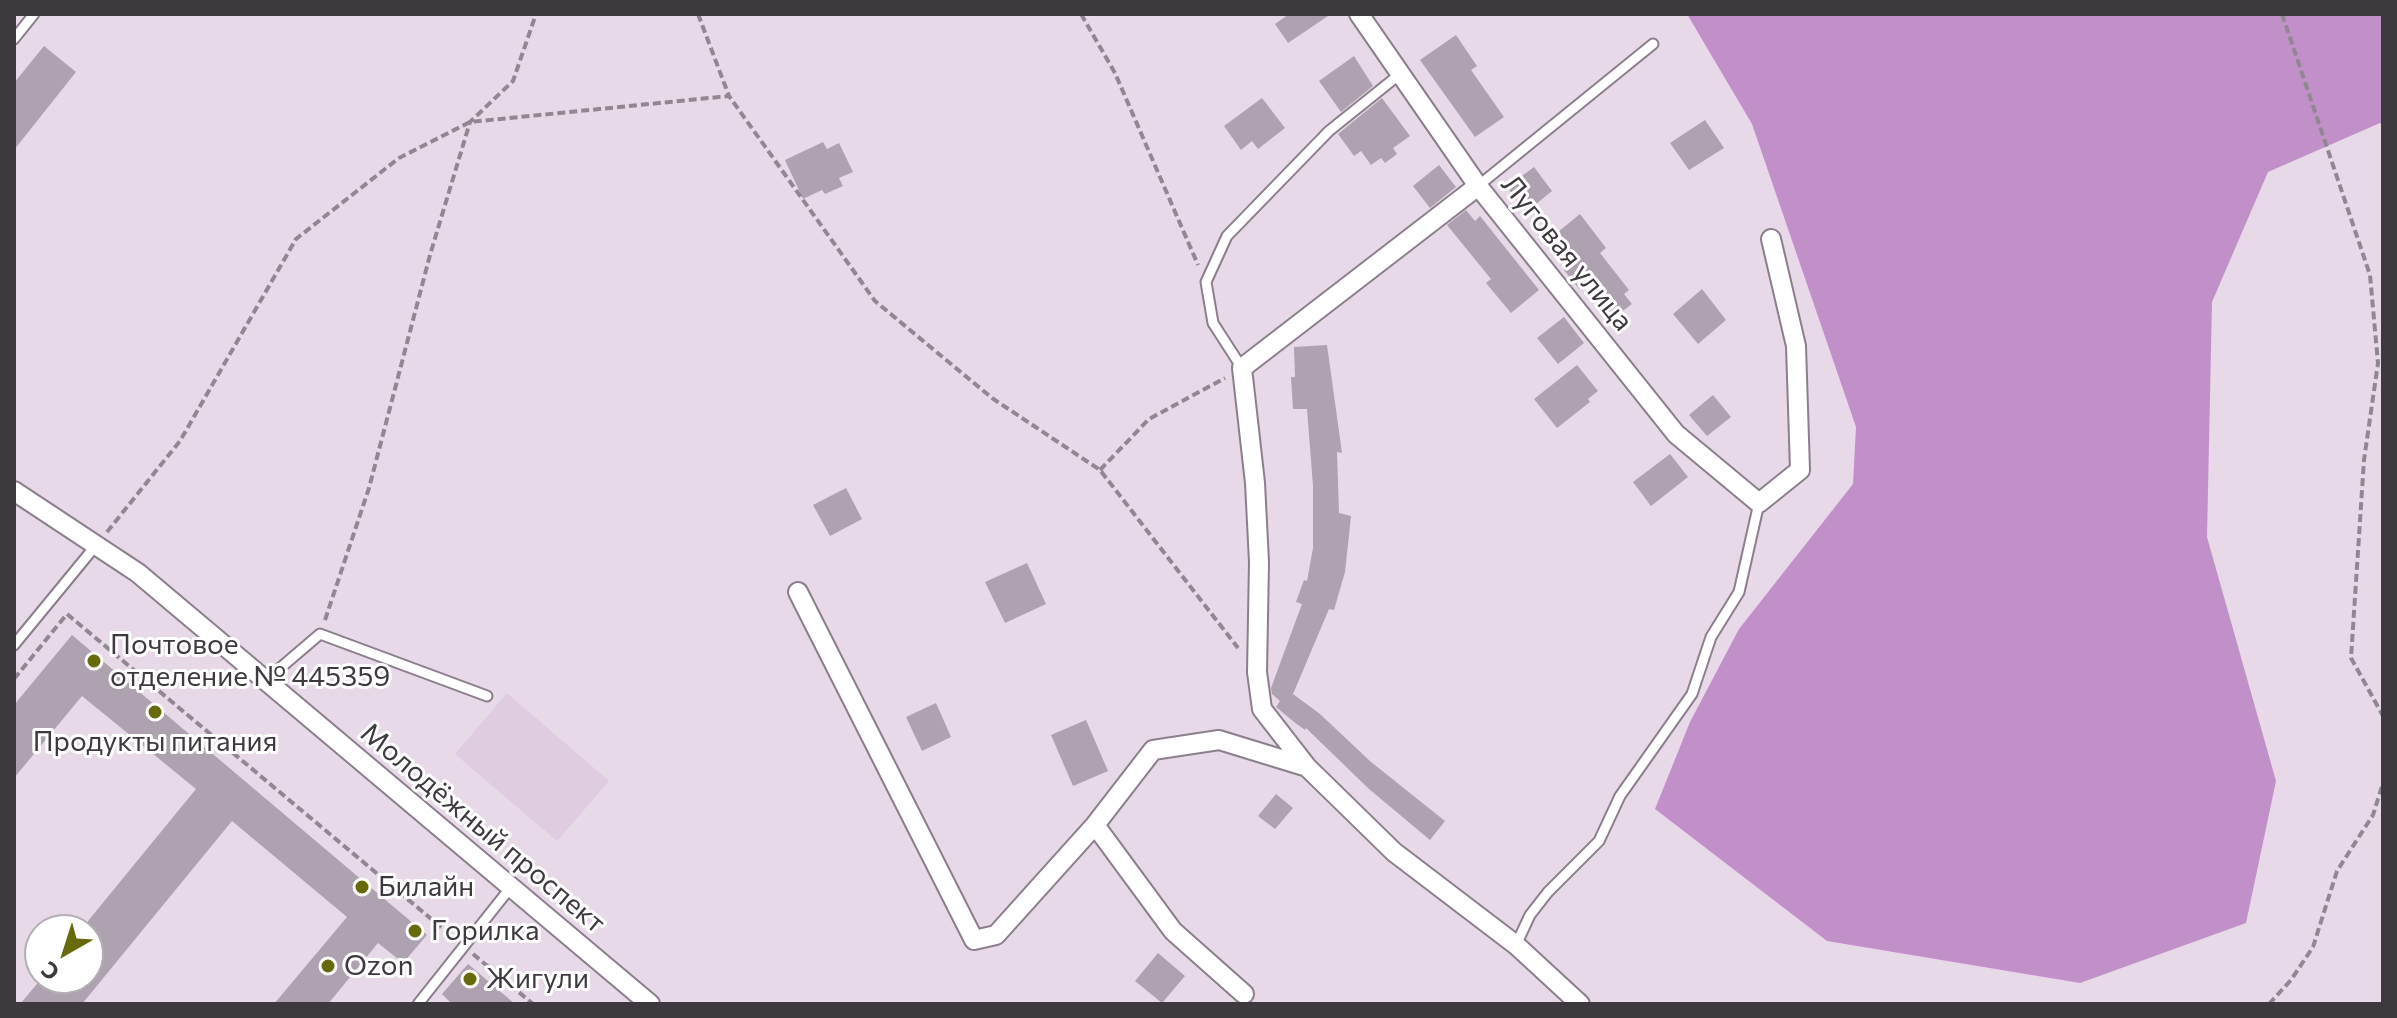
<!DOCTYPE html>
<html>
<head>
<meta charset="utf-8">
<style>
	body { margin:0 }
	#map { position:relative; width:2397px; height:1018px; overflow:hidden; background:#e7d9e8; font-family:Commissioner,sans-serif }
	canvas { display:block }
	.frame { position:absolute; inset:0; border:16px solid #3e393f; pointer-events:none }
	.north { position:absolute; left:24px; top:914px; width:80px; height:80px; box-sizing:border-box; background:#fff; border:2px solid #b2b0b2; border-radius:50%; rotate:219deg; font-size:22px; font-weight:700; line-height:32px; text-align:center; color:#3e393f }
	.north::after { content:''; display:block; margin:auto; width:28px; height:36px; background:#666a0b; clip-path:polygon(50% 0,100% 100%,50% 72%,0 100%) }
</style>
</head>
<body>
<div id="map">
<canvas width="2397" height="1018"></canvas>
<div class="frame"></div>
<div class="north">С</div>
</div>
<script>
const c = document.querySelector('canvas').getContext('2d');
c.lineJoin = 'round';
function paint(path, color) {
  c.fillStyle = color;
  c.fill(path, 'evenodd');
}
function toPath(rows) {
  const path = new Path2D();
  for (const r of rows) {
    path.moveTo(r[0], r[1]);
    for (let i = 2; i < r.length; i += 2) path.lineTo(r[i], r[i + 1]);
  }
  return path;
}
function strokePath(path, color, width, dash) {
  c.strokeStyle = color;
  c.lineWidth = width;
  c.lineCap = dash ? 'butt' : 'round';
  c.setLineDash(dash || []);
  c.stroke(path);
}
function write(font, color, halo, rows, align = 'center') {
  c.font = font + ' Commissioner,sans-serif';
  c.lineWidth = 6;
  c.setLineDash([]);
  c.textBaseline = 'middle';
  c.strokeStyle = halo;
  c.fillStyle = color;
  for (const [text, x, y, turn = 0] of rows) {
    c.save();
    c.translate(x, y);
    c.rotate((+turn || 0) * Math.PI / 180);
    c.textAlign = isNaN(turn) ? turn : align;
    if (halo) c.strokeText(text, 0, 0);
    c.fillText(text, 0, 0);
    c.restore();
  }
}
const built = toPath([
	[507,693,609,781,557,841,455,754]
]);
const forest = toPath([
	[1687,14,2383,14,2383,126,2380,123,2268,172,2212,302,2207,537,2276,781,2246,923,2080,983,1827,941,1655,809,1690,722,1739,629,1853,484,1856,427,1752,124]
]);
const building = toPath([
	[1289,14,1331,14,1288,43,1275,24],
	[1456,35,1477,66,1471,70,1504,117,1475,137,1420,60],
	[44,46,76,72,14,150,14,83],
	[1354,56,1373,86,1341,112,1319,81],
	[1262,98,1285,128,1258,149,1252,141,1241,150,1224,126],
	[1382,98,1410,136,1393,148,1397,154,1385,163,1381,158,1371,165,1361,151,1354,156,1338,134],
	[1705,120,1724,148,1689,170,1670,143],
	[823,142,827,149,839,143,853,172,839,178,843,186,825,194,822,190,803,199,785,160],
	[1439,165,1456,187,1430,208,1413,186],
	[1534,167,1552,191,1526,212,1507,187],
	[1466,210,1475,221,1480,216,1539,290,1511,313,1486,283,1491,279,1447,225],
	[1580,214,1606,248,1600,253,1629,290,1624,294,1632,304,1612,319,1586,284,1579,289,1564,270,1574,262,1558,241,1563,237,1558,232],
	[1702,289,1726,320,1698,344,1673,314],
	[1564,317,1584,343,1558,364,1537,338],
	[1327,345,1342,453,1337,452,1339,513,1351,516,1345,572,1334,610,1329,609,1293,694,1320,714,1371,762,1445,821,1430,840,1369,789,1306,728,1305,730,1294,722,1276,707,1280,701,1272,694,1271,688,1302,604,1296,602,1304,580,1307,581,1313,548,1313,486,1307,409,1293,409,1291,377,1295,377,1294,347],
	[1577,365,1598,391,1588,399,1590,402,1557,428,1534,399],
	[1713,395,1731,417,1707,436,1689,415],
	[1670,454,1688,477,1651,506,1633,482],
	[846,488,862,519,830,536,813,505],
	[1027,563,1046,604,1005,623,985,582],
	[72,635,427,935,403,963,378,943,328,1004,274,1004,347,917,232,821,82,1004,20,1004,42,978,88,978,88,921,196,789,82,696,14,778,14,705],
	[936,703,951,737,922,751,906,717],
	[1086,720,1108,771,1073,786,1051,735],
	[1276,794,1293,808,1275,829,1258,816],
	[1158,953,1185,976,1162,1003,1135,981],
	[468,964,515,1004,452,1004,442,994]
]);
const path = toPath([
	[698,14,729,96],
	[1081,14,1115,73,1198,265],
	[2282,14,2370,275,2378,363,2364,460,2351,658,2383,716],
	[1100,470,1149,419,1225,378],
	[107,532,180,441,296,239,399,158,470,122,729,96,875,301,992,398,1100,470,1238,648],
	[325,620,369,488,430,255,470,122,513,81,536,14],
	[14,679,67,614,454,938],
	[473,954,533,1004],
	[2269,1004,2291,980,2313,947,2337,871,2373,815,2383,783]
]);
const service = toPath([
	[14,39,34,14],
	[1478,186,1653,44],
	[1242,368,1213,323,1206,282,1227,236,1329,131,1400,74],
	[14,645,97,544],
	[265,681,320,634,487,696],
	[1516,945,1530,915,1548,892,1599,841,1620,796,1692,694,1711,637,1739,592,1759,503],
	[418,1004,511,887]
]);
const minor = toPath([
	[1359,14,1478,186,1676,434,1759,503,1800,470,1796,346,1771,239],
	[1478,186,1242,368,1255,483,1259,562,1257,672,1262,709,1307,767,1394,852,1516,945,1580,1004],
	[14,491,138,573,650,1004],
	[798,592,974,940,996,935,1095,825,1153,750,1219,740,1307,767],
	[1095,825,1173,931,1244,994]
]);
const markers = [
	[94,661,8,"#666a0b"],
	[155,712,8,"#666a0b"],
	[362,887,8,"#666a0b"],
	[415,931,8,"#666a0b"],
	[328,966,8,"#666a0b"],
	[470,979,8,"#666a0b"]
];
const streetNames = [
	["Луговая улица",1567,253,51],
	["Молодёжный проспект",483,828,40]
];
const poiNames = [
	["Почтовое",110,645],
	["отделение № 445359",110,677],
	["Продукты питания",155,742,"center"],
	["Билайн",378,887],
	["Горилка",431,931],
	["Ozon",344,966],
	["Жигули",486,979]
];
paint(built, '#dfcce1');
paint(forest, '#c290c8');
paint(building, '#aea1b0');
strokePath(service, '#8c7f8d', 13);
strokePath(minor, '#8c7f8d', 22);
strokePath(path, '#918792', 4, [8, 4]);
strokePath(service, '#fff', 9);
strokePath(minor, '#fff', 18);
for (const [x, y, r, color] of markers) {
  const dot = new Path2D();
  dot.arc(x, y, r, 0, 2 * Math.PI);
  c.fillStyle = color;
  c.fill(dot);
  strokePath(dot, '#fff', 3);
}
write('28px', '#3e393f', '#fff', streetNames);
write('28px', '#3e393f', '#fff', poiNames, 'left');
</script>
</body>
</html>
